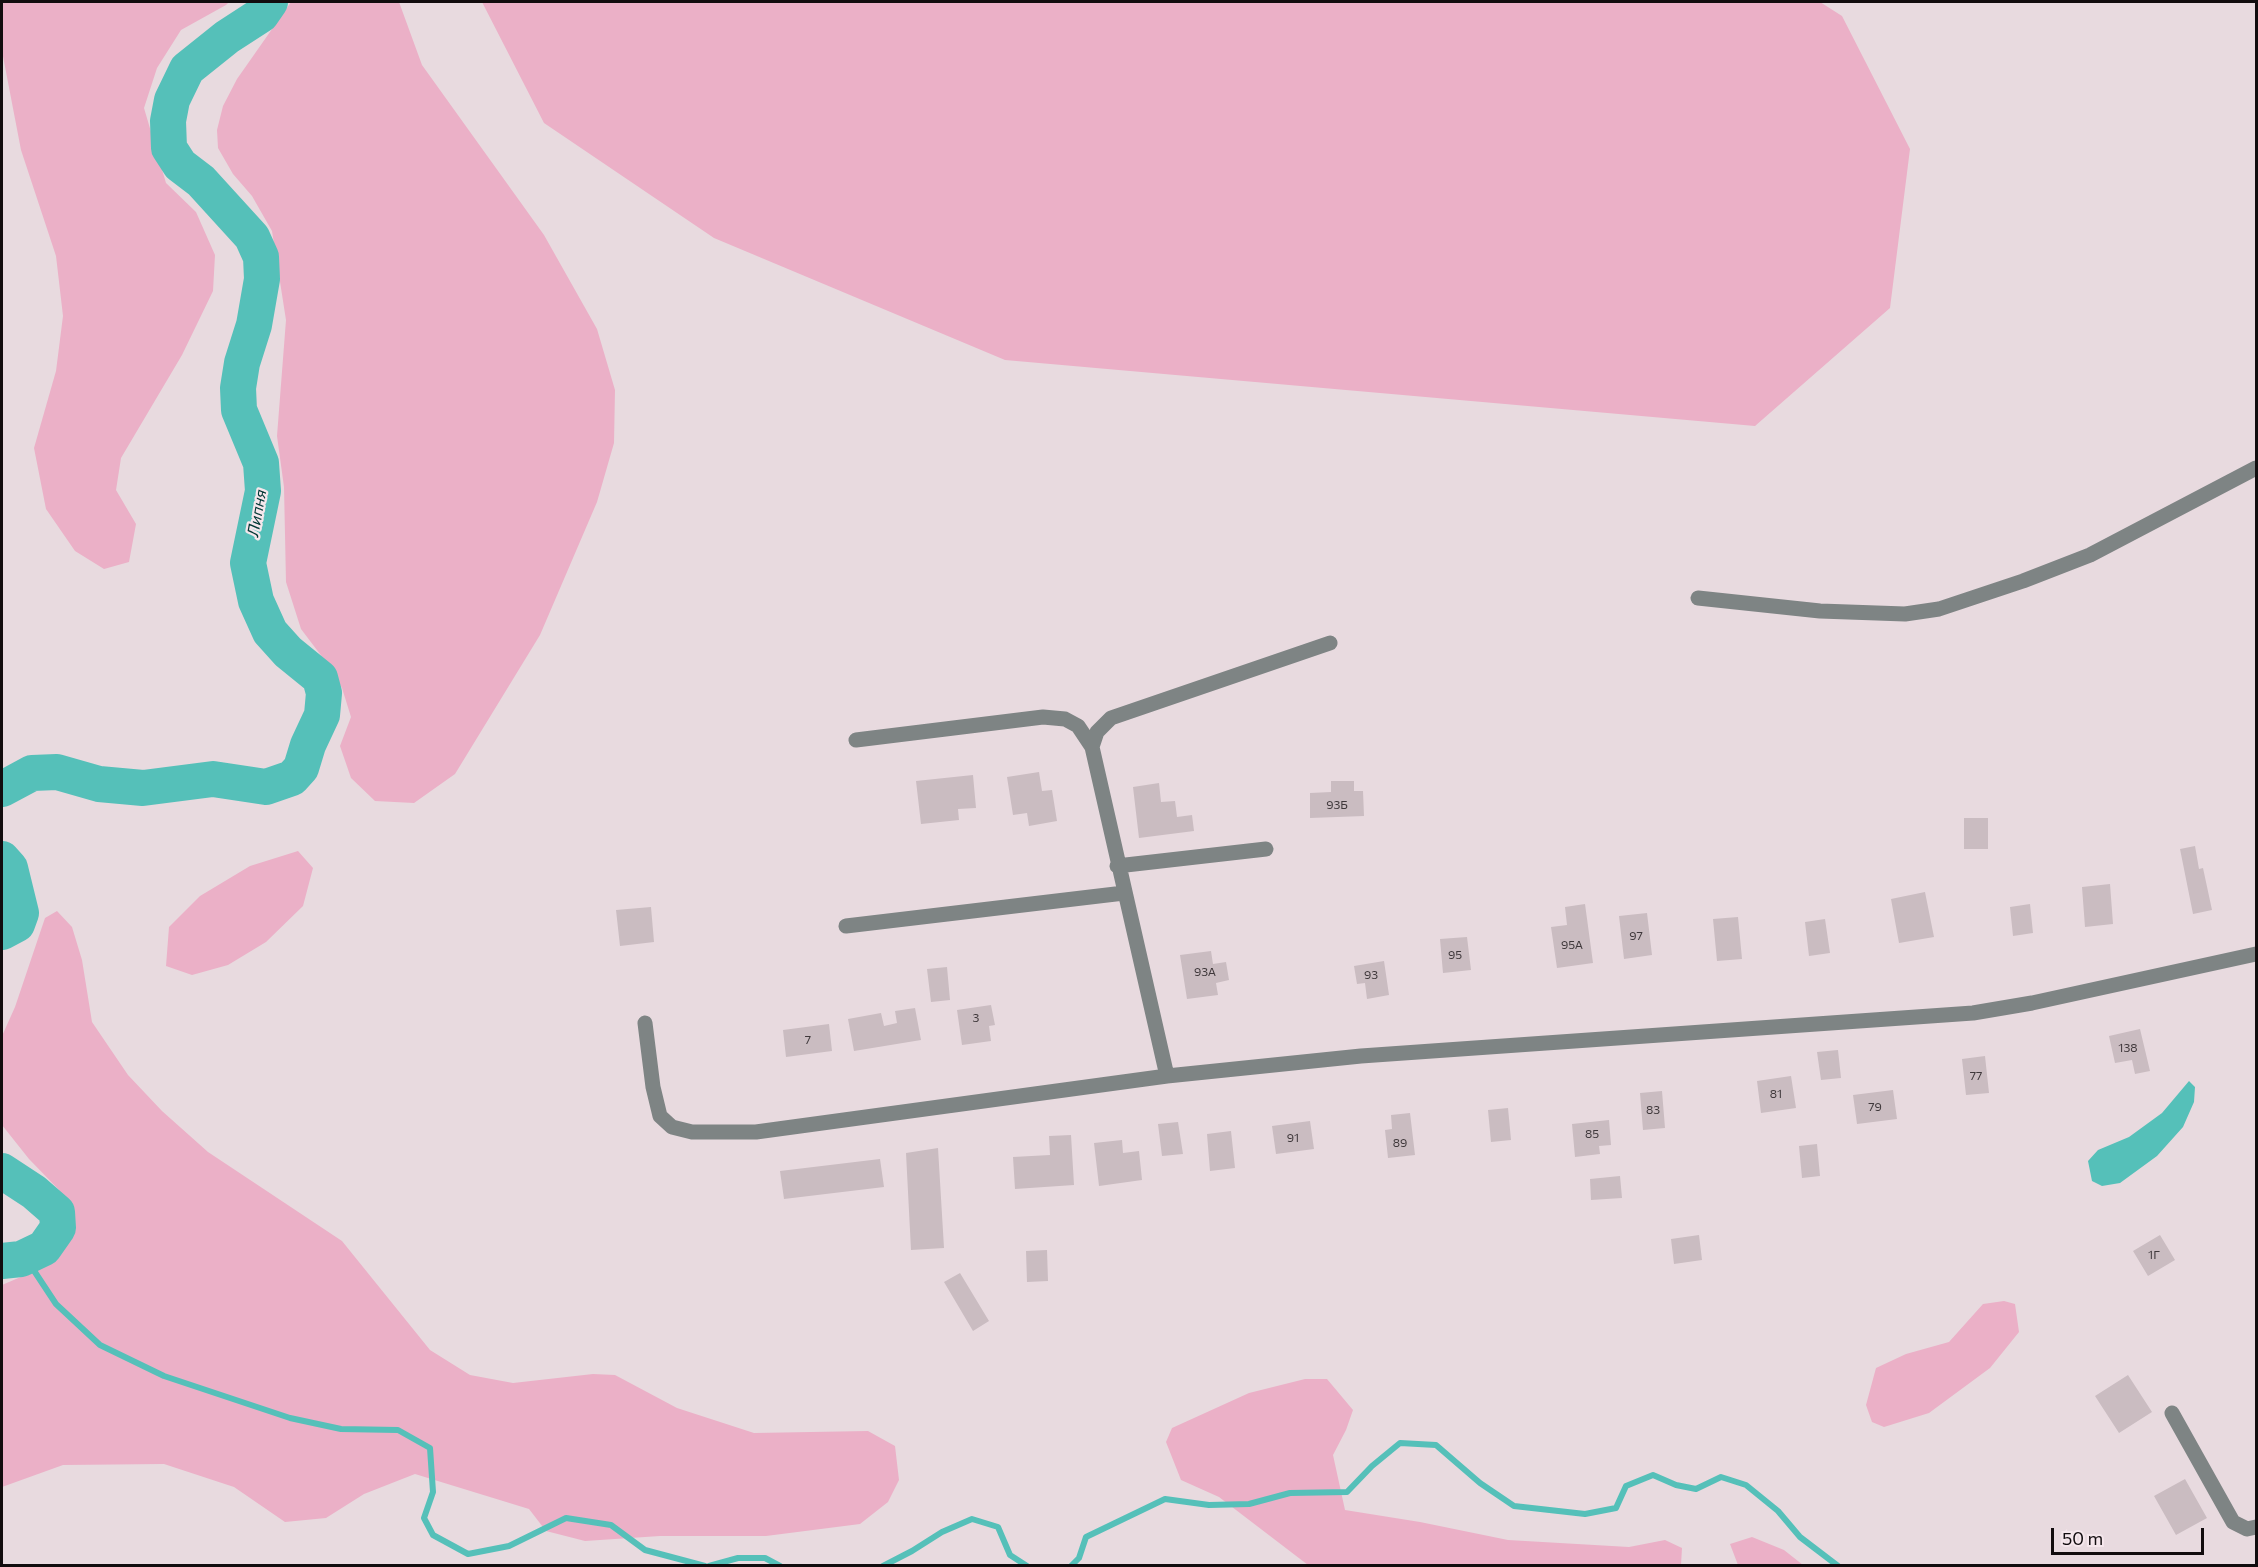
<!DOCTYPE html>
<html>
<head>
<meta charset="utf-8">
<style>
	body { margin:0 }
	#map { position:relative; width:2258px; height:1567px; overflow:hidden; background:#e8dadf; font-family:Commissioner,sans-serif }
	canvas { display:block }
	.frame { position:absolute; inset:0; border:3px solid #110c0e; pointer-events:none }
	.scale { position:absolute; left:2051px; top:1528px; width:153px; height:27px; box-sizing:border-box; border:3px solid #110c0e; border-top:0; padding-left:8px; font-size:18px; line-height:21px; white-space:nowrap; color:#110c0e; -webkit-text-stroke:4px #f5e7ec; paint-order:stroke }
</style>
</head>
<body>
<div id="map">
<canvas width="2258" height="1567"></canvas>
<div class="frame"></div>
<div class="scale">50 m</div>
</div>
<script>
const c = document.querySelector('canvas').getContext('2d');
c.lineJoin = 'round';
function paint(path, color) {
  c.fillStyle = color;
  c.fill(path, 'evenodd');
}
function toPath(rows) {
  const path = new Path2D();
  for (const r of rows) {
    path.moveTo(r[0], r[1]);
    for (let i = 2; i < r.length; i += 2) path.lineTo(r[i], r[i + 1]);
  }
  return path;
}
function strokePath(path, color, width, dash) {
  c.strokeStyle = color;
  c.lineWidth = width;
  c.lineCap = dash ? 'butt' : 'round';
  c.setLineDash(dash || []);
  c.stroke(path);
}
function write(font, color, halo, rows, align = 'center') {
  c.font = font + ' Commissioner,sans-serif';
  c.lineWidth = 4.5;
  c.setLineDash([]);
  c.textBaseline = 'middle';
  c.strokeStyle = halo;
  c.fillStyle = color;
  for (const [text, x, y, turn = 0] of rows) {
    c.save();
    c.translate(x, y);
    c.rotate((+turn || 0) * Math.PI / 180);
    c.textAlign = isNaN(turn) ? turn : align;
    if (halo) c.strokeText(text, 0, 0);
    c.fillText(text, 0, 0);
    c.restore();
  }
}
const green = toPath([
	[2,2,229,2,226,5,181,30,157,68,144,108,166,183,196,212,215,255,213,291,182,355,121,458,116,490,136,524,129,562,104,569,75,551,46,509,34,448,56,371,63,316,56,256,21,150,2,51],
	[291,2,399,2,422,65,544,235,597,329,615,390,614,443,597,502,540,635,455,774,414,803,375,801,351,778,340,746,351,717,342,688,326,662,301,629,286,582,284,487,277,436,286,320,272,231,252,196,233,174,218,148,217,130,223,106,237,79],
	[482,2,1820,2,1842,16,1910,149,1890,308,1755,426,1005,360,714,238,544,123],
	[298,851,313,868,303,906,266,942,228,965,192,975,166,966,169,927,200,896,250,866],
	[57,911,72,927,82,960,92,1022,128,1075,162,1111,208,1152,342,1241,430,1350,470,1375,513,1383,593,1374,615,1375,677,1408,754,1433,868,1431,895,1446,899,1480,888,1502,860,1524,766,1536,660,1536,585,1541,546,1531,529,1509,415,1474,364,1494,326,1518,285,1522,234,1487,164,1464,63,1465,2,1487,2,1285,37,1270,54,1254,70,1228,60,1191,29,1159,2,1125,2,1036,15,1007,45,918],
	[2004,1301,2015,1304,2019,1332,1990,1368,1929,1413,1884,1427,1872,1422,1866,1405,1876,1368,1906,1354,1949,1342,1983,1304],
	[1305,1379,1327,1379,1353,1410,1346,1430,1333,1455,1345,1510,1420,1522,1508,1540,1629,1547,1665,1540,1682,1548,1681,1565,1308,1565,1219,1497,1181,1480,1166,1442,1172,1428,1249,1393],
	[1752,1537,1784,1550,1803,1565,1738,1565,1730,1544]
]);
const water = toPath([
	[2189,1081,2195,1087,2194,1102,2183,1127,2157,1156,2120,1183,2102,1186,2092,1181,2088,1161,2098,1150,2129,1137,2162,1113]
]);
const stream = toPath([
	[25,1257,56,1304,100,1345,164,1376,290,1418,341,1429,398,1430,430,1448,433,1492,424,1518,433,1535,468,1554,509,1546,566,1518,611,1525,645,1550,705,1566],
	[709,1566,738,1558,765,1558,780,1566],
	[883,1566,912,1551,942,1532,972,1519,998,1527,1010,1555,1027,1566],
	[1071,1566,1079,1558,1086,1537,1165,1499,1209,1505,1249,1504,1290,1493,1347,1492,1372,1466,1400,1443,1436,1445,1480,1483,1514,1506,1585,1514,1616,1508,1626,1486,1653,1475,1676,1485,1696,1489,1721,1477,1746,1485,1778,1511,1800,1537,1838,1566]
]);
const river = toPath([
	[2,789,32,773,57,772,99,784,143,788,213,779,266,787,292,778,301,768,308,745,322,715,324,693,320,678,288,652,270,632,256,601,248,563,263,491,261,463,239,410,238,388,242,363,254,325,262,279,261,257,252,237,201,181,180,165,169,148,168,121,172,100,187,69,227,37,261,15,270,2],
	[2,859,10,868,21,913,17,924,2,932],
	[2,1171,34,1192,57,1212,58,1228,44,1248,21,1259,2,1261]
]);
const building = toPath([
	[1039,772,1042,791,1052,790,1057,821,1029,826,1027,813,1013,815,1007,777],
	[973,775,976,808,958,809,959,820,921,824,916,781],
	[1331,781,1354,781,1354,791,1363,791,1364,816,1310,818,1310,793,1331,792],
	[1159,783,1161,802,1175,801,1177,817,1192,815,1194,831,1139,838,1133,787],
	[1964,818,1988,818,1988,849,1964,849],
	[2195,846,2199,869,2203,868,2212,910,2193,914,2180,849],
	[2110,884,2113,924,2085,927,2082,887],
	[1925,892,1934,937,1899,943,1891,899],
	[1585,904,1593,963,1557,968,1551,927,1567,925,1565,907],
	[2030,904,2033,933,2013,936,2010,907],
	[651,907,654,942,620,946,616,910],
	[1647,913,1652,955,1624,959,1619,916],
	[1738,917,1742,959,1717,961,1713,919],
	[1825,919,1830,953,1809,956,1805,922],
	[1467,937,1471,970,1443,973,1440,939],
	[1211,951,1213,964,1226,962,1229,980,1216,983,1218,995,1187,999,1180,955],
	[1384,961,1389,995,1367,999,1365,983,1357,984,1354,966],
	[947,967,950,1000,931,1002,927,969],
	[991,1005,995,1025,989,1026,991,1041,962,1045,957,1010],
	[915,1008,921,1040,854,1051,848,1019,881,1013,884,1026,897,1023,895,1011],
	[829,1024,832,1051,786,1057,783,1030],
	[2140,1029,2150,1071,2135,1074,2132,1060,2115,1063,2109,1036],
	[1838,1050,1841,1078,1821,1080,1817,1052],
	[1985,1056,1989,1093,1966,1095,1962,1059],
	[1791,1076,1796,1108,1761,1113,1757,1081],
	[1893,1090,1897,1119,1857,1124,1853,1095],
	[1662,1091,1665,1128,1643,1130,1640,1093],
	[1508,1108,1511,1140,1491,1142,1488,1110],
	[1410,1113,1415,1155,1388,1158,1385,1130,1392,1129,1391,1115],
	[1609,1120,1611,1145,1599,1146,1600,1154,1575,1157,1572,1124],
	[1310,1121,1314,1149,1276,1154,1272,1126],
	[1178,1122,1183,1154,1162,1156,1158,1124],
	[1231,1131,1235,1168,1210,1171,1207,1134],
	[1071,1135,1074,1185,1015,1189,1013,1157,1050,1155,1049,1136],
	[1122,1140,1123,1153,1139,1151,1142,1180,1099,1186,1094,1143],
	[1817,1144,1820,1176,1802,1178,1799,1146],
	[938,1148,944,1248,911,1250,906,1153],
	[880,1159,884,1187,784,1199,780,1171],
	[1620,1176,1622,1198,1591,1200,1590,1179],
	[1699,1235,1702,1260,1674,1264,1671,1239],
	[2160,1235,2175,1260,2148,1276,2133,1251],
	[1047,1250,1048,1281,1027,1282,1026,1251],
	[960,1273,989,1321,973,1331,944,1282],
	[2128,1375,2152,1412,2119,1433,2095,1396],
	[2185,1479,2207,1518,2176,1535,2154,1496]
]);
const minor = toPath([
	[1698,598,1820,611,1905,614,1939,609,2023,581,2090,555,2256,468],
	[856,740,1043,717,1065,719,1078,726,1092,747,1167,1076],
	[1092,747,1097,732,1111,718,1330,643],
	[1117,866,1266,849],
	[846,926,1124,893],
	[645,1023,653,1087,660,1116,672,1127,692,1132,756,1132,1167,1076,1361,1056,1973,1013,2032,1003,2256,954],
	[2172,1413,2233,1522,2247,1529,2256,1527]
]);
const numberNames = [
	["93Б",1337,805],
	["97",1636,936],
	["95А",1572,945],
	["95",1455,955],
	["93А",1205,972],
	["93",1371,975],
	["3",976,1018],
	["7",808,1040],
	["138",2128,1048],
	["77",1976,1076],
	["81",1776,1094],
	["79",1875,1107],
	["83",1653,1110],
	["85",1592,1134],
	["91",1293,1138],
	["89",1400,1143],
	["1Г",2154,1255]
];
const waterNames = [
	["Липня",257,513,-80]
];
paint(green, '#ebb0c7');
paint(water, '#55c0b9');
strokePath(stream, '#55c0b9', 6);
strokePath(river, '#55c0b9', 36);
paint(building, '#cabcc1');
strokePath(minor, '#7e8484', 15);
write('12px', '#3f383b', null, numberNames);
write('italic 16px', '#003633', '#f5e7ec', waterNames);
</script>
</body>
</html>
